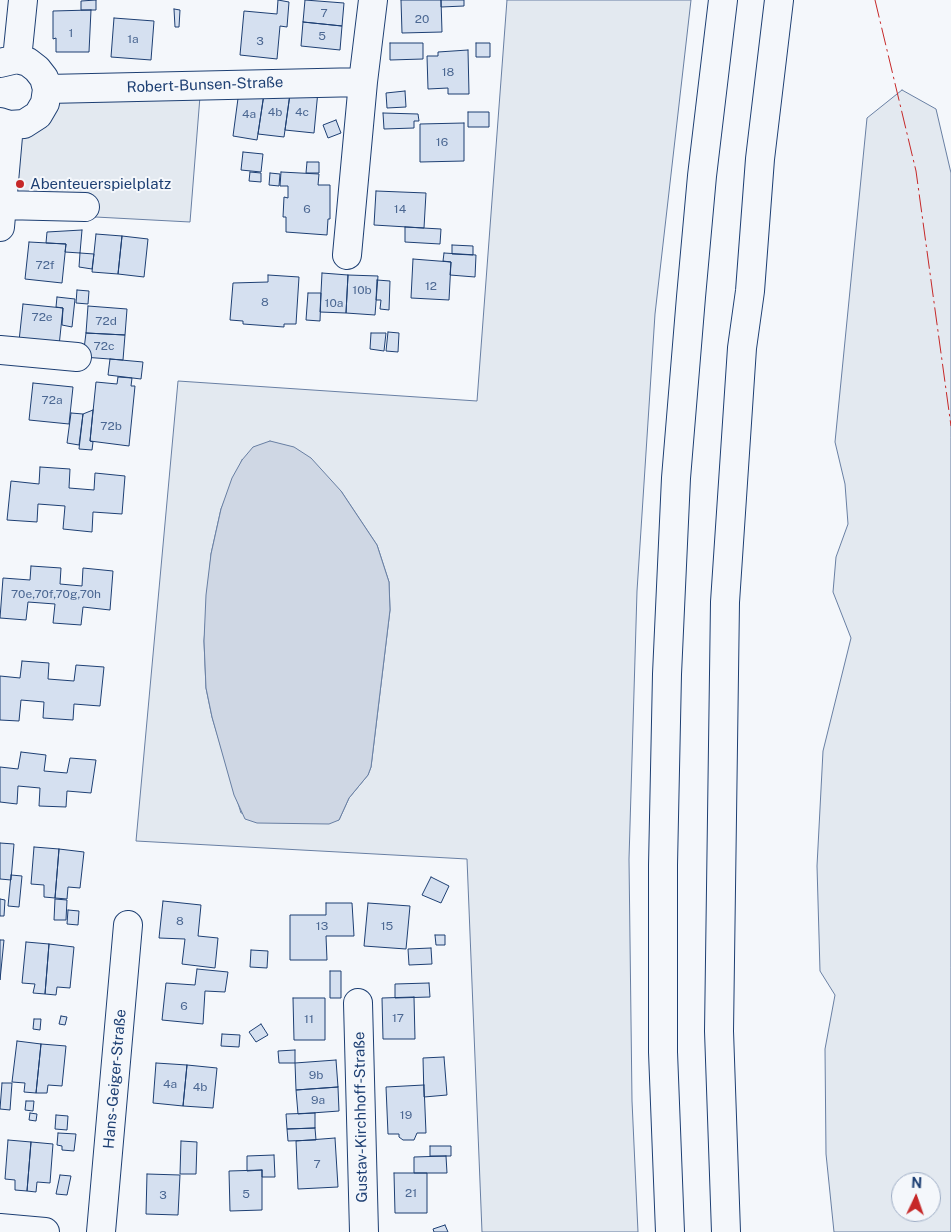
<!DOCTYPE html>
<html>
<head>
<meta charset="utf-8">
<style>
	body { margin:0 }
	#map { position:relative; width:951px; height:1232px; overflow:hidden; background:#f4f7fb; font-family:"Public Sans",sans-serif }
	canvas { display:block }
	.north { position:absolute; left:891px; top:1172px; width:50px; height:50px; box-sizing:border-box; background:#f4f7fb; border:1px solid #9eadc5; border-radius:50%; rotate:3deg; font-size:14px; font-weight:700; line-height:20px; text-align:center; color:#1d3f73 }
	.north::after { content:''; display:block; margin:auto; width:18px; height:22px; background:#c62828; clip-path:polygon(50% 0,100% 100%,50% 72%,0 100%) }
</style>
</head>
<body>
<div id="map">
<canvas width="951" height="1232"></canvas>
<div class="north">N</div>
</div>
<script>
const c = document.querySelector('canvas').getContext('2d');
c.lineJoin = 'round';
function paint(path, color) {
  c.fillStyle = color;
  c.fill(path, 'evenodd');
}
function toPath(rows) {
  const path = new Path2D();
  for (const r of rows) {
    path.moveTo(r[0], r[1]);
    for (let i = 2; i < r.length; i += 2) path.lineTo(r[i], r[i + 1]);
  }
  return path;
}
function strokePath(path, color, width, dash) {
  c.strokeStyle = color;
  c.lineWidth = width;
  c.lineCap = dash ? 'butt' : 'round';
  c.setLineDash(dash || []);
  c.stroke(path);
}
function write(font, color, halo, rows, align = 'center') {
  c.font = font + ' "Public Sans",sans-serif';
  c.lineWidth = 4;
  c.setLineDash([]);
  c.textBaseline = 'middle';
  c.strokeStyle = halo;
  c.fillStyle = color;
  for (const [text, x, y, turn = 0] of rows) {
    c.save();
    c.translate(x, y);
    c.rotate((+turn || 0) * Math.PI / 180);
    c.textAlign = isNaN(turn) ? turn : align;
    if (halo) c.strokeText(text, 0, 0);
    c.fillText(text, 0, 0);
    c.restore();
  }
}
const green = toPath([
	[507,0,691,0,655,314,637,591,629,859,632,1101,638,1232,482,1232,467,859,136,841,178,381,477,401,507,0],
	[242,460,341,491,377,545,389,582,390,610,371,767,368,775,349,798,339,820,241,813,212,717,206,688,204,641,211,554,221,509,242,460],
	[201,84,190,222,1,212,9,125,45,103,201,84],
	[902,90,936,109,951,173,951,1232,834,1232,826,1154,825,1049,835,995,820,971,817,866,823,751,851,638,833,592,836,557,848,524,845,484,835,442,867,118,902,90],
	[901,1182,931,1182,931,1212,901,1212,901,1182]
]);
const water = toPath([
	[270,441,294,447,311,458,341,491,377,545,389,582,390,610,371,767,368,775,349,798,339,820,329,824,257,823,245,819,234,795,212,717,206,688,204,641,206,595,211,554,221,509,232,478,242,460,253,447,270,441]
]);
const building = toPath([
	[96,0,96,10,81,10,81,1,96,0],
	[278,0,289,2,287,27,280,26,277,59,240,55,244,11,277,14,278,0],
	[305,0,344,3,342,26,303,22,305,0],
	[401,0,441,0,442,32,402,33,401,0],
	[441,0,464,0,464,6,441,7,441,0],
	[174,9,180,10,179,27,175,27,174,9],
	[91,10,89,52,56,52,56,38,53,39,53,11,91,10],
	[114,18,154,21,151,60,111,57,114,18],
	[303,22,342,26,340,50,301,46,303,22],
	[390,43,423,43,423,59,390,60,390,43],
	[476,43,490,43,490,57,476,57,476,43],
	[468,50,469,94,448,94,448,88,428,89,427,56,438,56,438,52,468,50],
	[239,91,264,94,257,140,233,136,239,91],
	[318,91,314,133,285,130,290,94,318,91],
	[405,91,406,107,387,108,386,93,405,91],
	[264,94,290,94,284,137,258,134,264,94],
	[468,112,489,112,489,127,468,127,468,112],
	[383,113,418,114,419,121,414,121,414,128,384,129,383,113],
	[336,120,341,133,328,138,323,125,336,120],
	[464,123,464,161,420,162,420,124,464,123],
	[243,152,263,154,261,172,241,170,243,152],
	[307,162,319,162,319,173,306,173,307,162],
	[250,172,261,173,261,182,249,181,250,172],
	[281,172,319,174,318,185,330,185,330,219,328,219,327,235,286,232,286,217,283,217,284,197,288,198,288,186,280,186,281,172],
	[270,173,280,174,279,186,269,185,270,173],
	[376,191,426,193,424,228,374,225,376,191],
	[405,227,441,229,440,244,405,242,405,227],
	[82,230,80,253,65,252,66,244,46,243,47,232,82,230],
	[96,234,122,236,118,274,92,272,96,234],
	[122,236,148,239,144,277,118,274,122,236],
	[29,242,66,244,62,283,25,279,29,242],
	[452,245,473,246,473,255,452,254,452,245],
	[80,253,94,254,92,269,79,267,80,253],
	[444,253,476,255,475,277,450,275,451,262,443,261,444,253],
	[413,259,451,262,449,300,411,298,413,259],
	[322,273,348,275,346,313,320,312,322,273],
	[268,275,299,277,296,324,284,324,284,327,243,324,243,321,230,320,233,283,268,282,268,275],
	[348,275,378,276,375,315,346,313,348,275],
	[377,280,390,281,389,310,380,309,381,300,376,300,377,280],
	[77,290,89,291,88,304,76,303,77,290],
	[308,293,321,293,320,321,306,320,308,293],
	[57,297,75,299,72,327,62,325,63,308,56,307,57,297],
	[23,304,63,308,59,346,19,341,23,304],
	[88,306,127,309,125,335,86,333,88,306],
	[388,332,399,333,398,352,386,351,388,332],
	[86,333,125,335,123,360,83,357,86,333],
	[371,333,386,333,384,351,370,349,371,333],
	[110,359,143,362,141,379,108,375,110,359],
	[118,377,132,378,131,386,135,386,129,446,90,441,96,382,117,384,118,377],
	[33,383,73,387,69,424,29,420,33,383],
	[93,410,90,441,93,442,92,450,79,449,83,414,93,410],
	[71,413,83,414,79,445,67,443,71,413],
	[40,467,70,469,69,488,94,490,95,473,125,476,122,514,93,512,92,532,63,529,65,506,38,504,37,522,7,520,11,481,39,484,40,467],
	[31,566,61,568,60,584,82,586,83,568,113,571,110,610,83,607,81,625,53,623,55,604,28,602,26,620,0,618,3,578,30,580,31,566],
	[22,661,49,663,48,679,74,681,76,665,104,667,100,706,74,704,73,720,43,718,44,702,21,700,19,721,0,720,0,676,20,678,22,661],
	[21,752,46,755,44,771,67,773,70,758,96,760,91,793,67,791,66,807,39,806,40,788,18,786,17,804,0,802,0,767,18,769,21,752],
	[0,843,14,844,11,880,0,879,0,843],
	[34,847,59,849,55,898,44,897,44,885,31,884,34,847],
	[59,849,84,852,80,888,68,887,67,899,55,898,59,849],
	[11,875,22,876,19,907,8,906,11,875],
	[431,877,449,886,441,903,422,895,431,877],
	[0,899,5,900,4,916,0,916,0,899],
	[55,899,67,900,66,920,54,920,55,899],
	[163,901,201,905,198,936,218,938,215,968,182,964,185,939,159,938,163,901],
	[326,903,352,903,354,936,326,936,327,960,290,960,290,915,326,915,326,903],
	[368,903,410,906,406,949,364,946,368,903],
	[68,910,79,911,78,925,67,924,68,910],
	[435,935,445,935,445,945,436,945,435,935],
	[0,940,4,940,0,980,0,940],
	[26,942,49,944,45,994,33,993,35,984,22,983,26,942],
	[49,944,74,947,70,988,57,987,56,995,45,994,49,944],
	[431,948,432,964,409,965,408,949,431,948],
	[251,950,268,951,267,968,250,967,251,950],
	[197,969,228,972,225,992,205,991,203,1024,162,1020,166,983,195,985,197,969],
	[330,971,341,971,341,998,330,998,330,971],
	[429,983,430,997,395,998,395,984,429,983],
	[414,997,415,1039,383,1039,382,998,414,997],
	[293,998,325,998,325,1040,294,1040,293,998],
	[61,1016,67,1017,65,1025,59,1024,61,1016],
	[34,1019,41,1019,40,1030,33,1029,34,1019],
	[261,1024,268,1035,256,1042,249,1032,261,1024],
	[222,1034,240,1035,239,1047,221,1046,222,1034],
	[17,1041,41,1044,36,1093,24,1092,25,1083,12,1082,17,1041],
	[41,1044,66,1046,62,1086,48,1085,47,1093,36,1093,41,1044],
	[295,1050,295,1063,279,1063,278,1051,295,1050],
	[444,1057,447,1095,424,1097,423,1058,444,1057],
	[336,1060,338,1087,296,1090,295,1063,336,1060],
	[156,1063,187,1065,183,1106,153,1103,156,1063],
	[187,1065,217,1068,213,1108,183,1106,187,1065],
	[2,1083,12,1083,10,1110,0,1109,2,1083],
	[424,1085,426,1133,417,1133,414,1140,403,1140,399,1137,399,1134,388,1134,386,1087,424,1085],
	[338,1087,339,1111,298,1114,296,1090,338,1087],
	[26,1101,34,1101,33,1111,25,1110,26,1101],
	[30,1113,37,1114,36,1121,29,1120,30,1113],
	[315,1113,315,1128,287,1129,286,1114,315,1113],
	[56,1115,68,1116,67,1130,55,1129,56,1115],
	[315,1128,316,1140,288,1141,287,1129,315,1128],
	[58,1133,76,1134,74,1151,62,1150,62,1146,57,1145,58,1133],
	[335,1138,338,1187,298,1189,296,1141,335,1138],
	[8,1140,31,1142,27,1191,15,1190,15,1180,5,1179,8,1140],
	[181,1141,197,1142,196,1174,180,1174,181,1141],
	[31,1142,53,1144,50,1183,37,1182,36,1192,27,1191,31,1142],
	[430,1146,451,1146,451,1156,430,1156,430,1146],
	[274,1155,275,1177,262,1177,262,1170,247,1171,247,1156,274,1155],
	[446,1156,447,1173,414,1173,414,1157,446,1156],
	[262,1170,262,1210,230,1211,229,1171,262,1170],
	[394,1173,427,1173,427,1213,395,1213,394,1173],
	[147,1174,180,1175,178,1215,146,1214,147,1174],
	[60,1175,71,1176,67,1195,56,1194,60,1175],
	[445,1225,448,1232,434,1232,433,1229,445,1225]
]);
const minor = toPath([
	[17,59,23,0],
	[0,63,17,59,28,62,37,69,44,78,47,89,45,103,38,115,24,124,9,125,0,122],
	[363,82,373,0],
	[47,89,363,82,347,255],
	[2,205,85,207],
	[0,227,9,125],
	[0,350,77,357],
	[358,1003,364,1232],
	[0,1228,45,1232],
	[101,1232,128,925]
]);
const highway = toPath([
	[670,1232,663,1052,663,865,667,674,676,478,691,297,702,176,723,0],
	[726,1232,719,1031,725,602,742,348,750,291,760,159,779,0]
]);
const power = toPath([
	[875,0,916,171,951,426]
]);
const markers = [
	[20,184,5,"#c62828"]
];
const numberNames = [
	["7",324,13],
	["20",422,19],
	["1",71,33],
	["5",322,36],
	["1a",133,39],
	["3",260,41],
	["18",448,72],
	["4b",275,112],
	["4c",302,112],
	["4a",249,114],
	["16",442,142],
	["6",307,209],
	["14",400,209],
	["72f",45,265],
	["12",431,286],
	["10b",362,290],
	["8",265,302],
	["10a",334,303],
	["72e",42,317],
	["72d",106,321],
	["72c",104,346],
	["72a",52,400],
	["72b",111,426],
	["70e,70f,70g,70h",56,594],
	["8",180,921],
	["13",322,926],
	["15",387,926],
	["6",184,1006],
	["17",398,1018],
	["11",309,1019],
	["9b",316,1075],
	["4a",170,1084],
	["4b",200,1087],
	["9a",318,1100],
	["19",406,1115],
	["7",317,1164],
	["21",411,1193],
	["5",246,1194],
	["3",163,1195]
];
const streetNames = [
	["Robert-Bunsen-Straße",205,85,-2],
	["Hans-Geiger-Straße",115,1079,-85],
	["Gustav-Kirchhoff-Straße",361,1117,-91]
];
const poiNames = [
	["Abenteuerspielplatz",30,184]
];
paint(green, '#e3e9f0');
strokePath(green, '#687fa3', 1);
paint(water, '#cfd7e4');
strokePath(water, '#687fa3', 1);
paint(building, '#d5e0f0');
strokePath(building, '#1d3f73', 1);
strokePath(minor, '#1d3f73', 30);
strokePath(highway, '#1d3f73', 30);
strokePath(minor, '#f4f7fb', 28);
strokePath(highway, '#f4f7fb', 28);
strokePath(power, '#c62828', 1, [18, 4, 2.5, 4]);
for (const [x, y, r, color] of markers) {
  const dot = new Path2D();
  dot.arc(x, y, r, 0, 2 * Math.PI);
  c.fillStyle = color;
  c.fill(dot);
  strokePath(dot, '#f4f7fb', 2);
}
write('12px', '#4b6792', null, numberNames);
write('15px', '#1d3f73', '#f4f7fb', streetNames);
write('15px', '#1d3f73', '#f4f7fb', poiNames, 'left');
</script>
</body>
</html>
